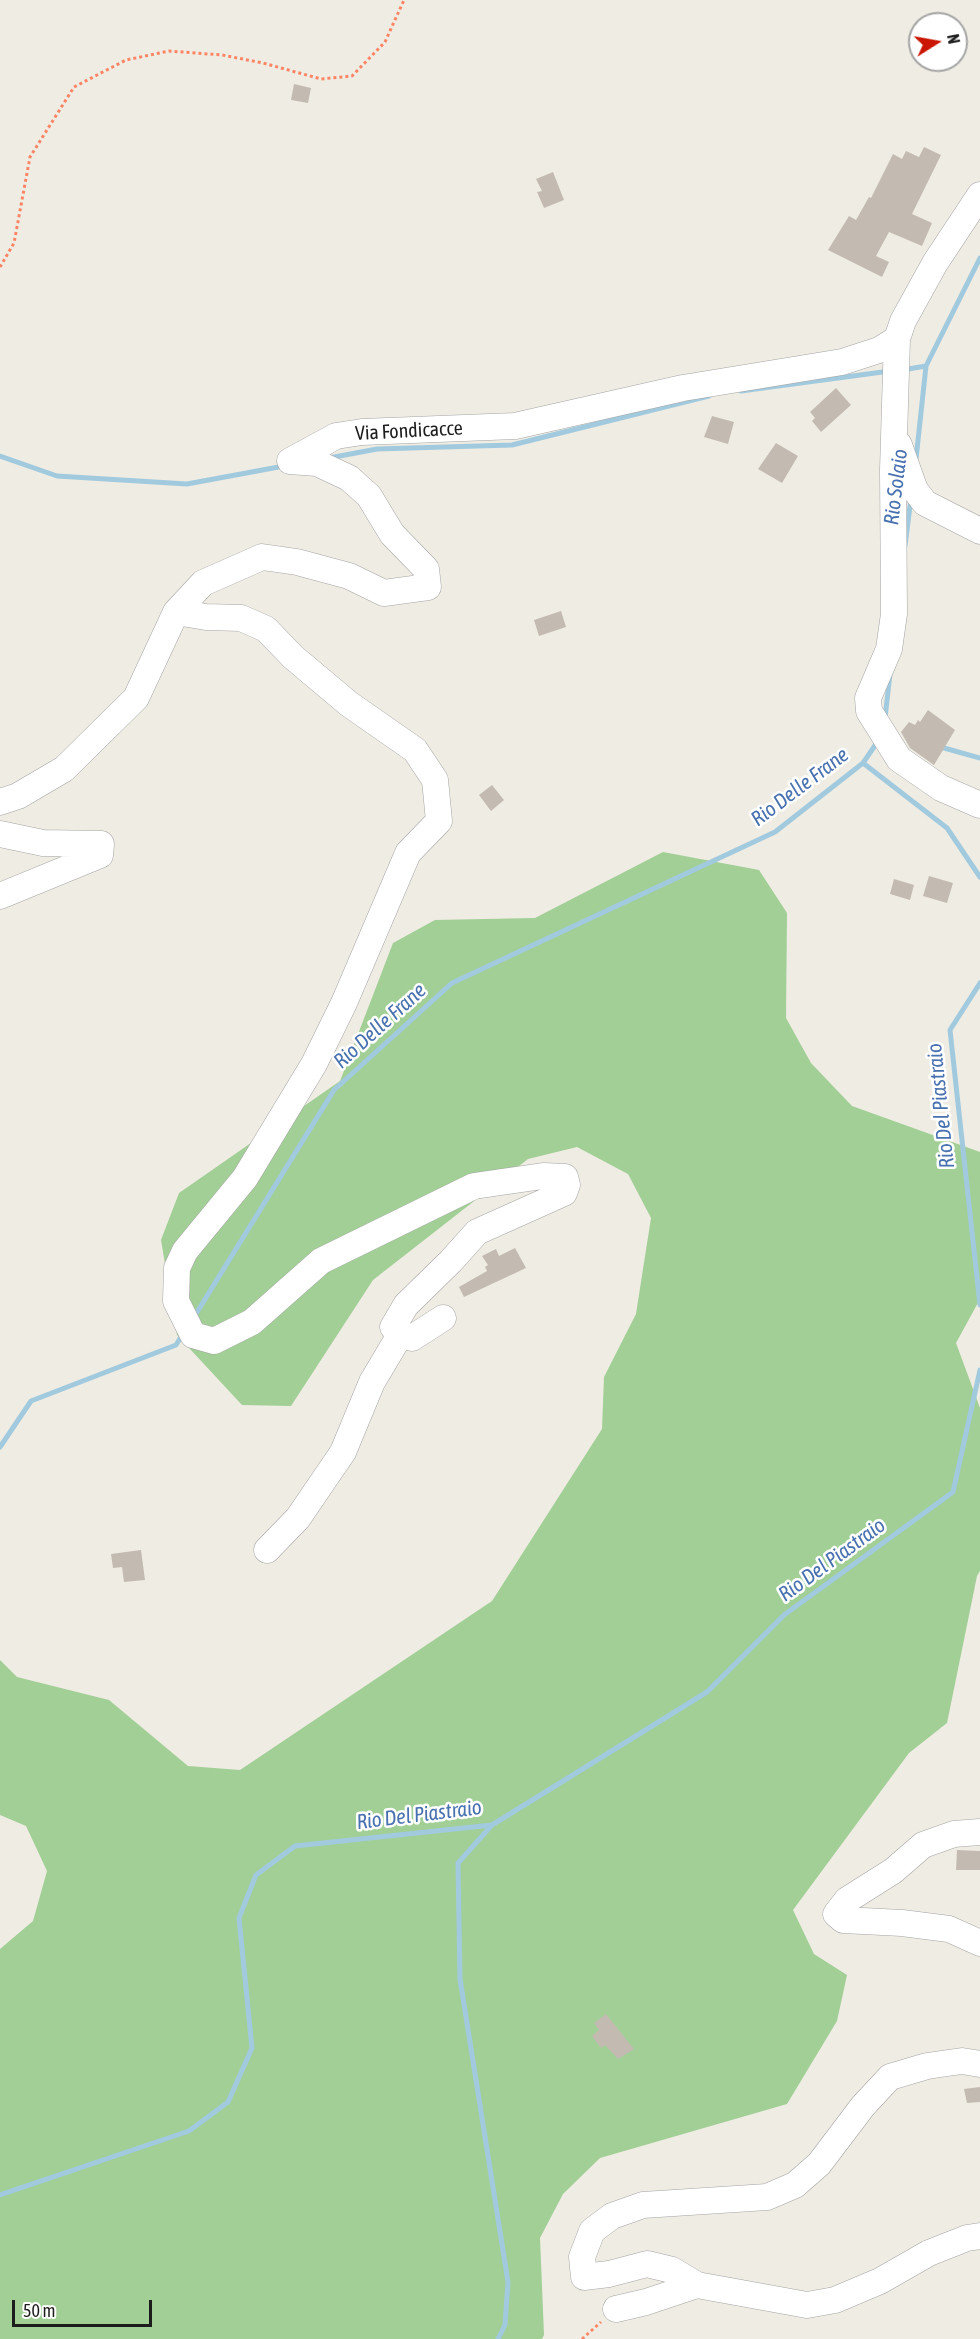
<!DOCTYPE html>
<html>
<head>
<meta charset="utf-8">
<style>
	body { margin:0 }
	#map { position:relative; width:980px; height:2339px; overflow:hidden; background:#efece3; font-family:"Asap Condensed",sans-serif }
	canvas { display:block }
	.north { position:absolute; left:908px; top:12px; width:60px; height:60px; box-sizing:border-box; background:#fff; border:2px solid #a5a5a5; border-radius:50%; rotate:79deg; font-size:16px; font-weight:700; line-height:24px; text-align:center; color:#1d1d1d }
	.north::after { content:''; display:block; margin:auto; width:21px; height:27px; background:#ca1500; clip-path:polygon(50% 0,100% 100%,50% 72%,0 100%) }
	.scale { position:absolute; left:12px; top:2300px; width:140px; height:27px; box-sizing:border-box; border:3px solid #1d1d1d; border-top:0; padding-left:8px; font-size:18px; line-height:21px; white-space:nowrap; color:#1d1d1d; -webkit-text-stroke:4px #fff; paint-order:stroke }
</style>
</head>
<body>
<div id="map">
<canvas width="980" height="2339"></canvas>
<div class="north">N</div>
<div class="scale">50 m</div>
</div>
<script>
const c = document.querySelector('canvas').getContext('2d');
c.lineJoin = 'round';
function paint(path, color) {
  c.fillStyle = color;
  c.fill(path, 'evenodd');
}
function toPath(rows) {
  const path = new Path2D();
  for (const r of rows) {
    path.moveTo(r[0], r[1]);
    for (let i = 2; i < r.length; i += 2) path.lineTo(r[i], r[i + 1]);
  }
  return path;
}
function strokePath(path, color, width, dash) {
  c.strokeStyle = color;
  c.lineWidth = width;
  c.lineCap = dash ? 'butt' : 'round';
  c.setLineDash(dash || []);
  c.stroke(path);
}
function write(font, color, halo, rows, align = 'center') {
  c.font = font + ' "Asap Condensed",sans-serif';
  c.lineWidth = 5;
  c.setLineDash([]);
  c.textBaseline = 'middle';
  c.strokeStyle = halo;
  c.fillStyle = color;
  for (const [text, x, y, turn = 0] of rows) {
    c.save();
    c.translate(x, y);
    c.rotate((+turn || 0) * Math.PI / 180);
    c.textAlign = isNaN(turn) ? turn : align;
    if (halo) c.strokeText(text, 0, 0);
    c.fillText(text, 0, 0);
    c.restore();
  }
}
const forest = toPath([
	[663,852,759,870,787,913,786,1018,811,1063,852,1106,980,1152,980,1299,956,1343,980,1408,980,1571,977,1576,947,1723,909,1753,793,1910,814,1954,847,1975,837,2021,787,2104,600,2158,563,2194,540,2238,544,2335,542,2339,0,2339,0,1949,33,1921,47,1871,26,1826,0,1815,0,1660,17,1677,109,1700,188,1766,240,1770,492,1601,602,1429,604,1377,636,1314,651,1218,628,1174,577,1147,528,1159,373,1280,291,1406,242,1405,177,1335,161,1240,179,1193,340,1081,393,943,435,920,535,918]
]);
const stream = toPath([
	[902,370,926,366],
	[741,391,890,371],
	[0,456,57,476,187,484,284,466],
	[329,458,377,449,512,445,709,396],
	[916,459,926,366,980,258],
	[905,546,911,498],
	[885,718,890,674],
	[937,746,980,758],
	[863,763,947,828,980,877],
	[980,983,950,1030,980,1305],
	[194,1317,334,1090,452,983,775,832,863,763,878,741],
	[0,1447,31,1401,176,1345,184,1332],
	[492,1825,458,1863,460,1979,508,2282,505,2325,498,2339],
	[0,2195,189,2131,228,2102,252,2048,239,1918,256,1875,295,1846,492,1825,707,1692,784,1615,953,1492,980,1370]
]);
const building = toPath([
	[294,84,311,88,308,103,291,100],
	[924,147,941,155,912,214,932,223,922,246,889,232,876,256,889,262,882,277,828,250,849,216,856,220,869,197,871,198,893,154,902,159,906,151,919,157],
	[553,172,564,200,544,208,537,192,542,191,536,179],
	[836,388,851,405,821,432,812,421,815,418,810,412],
	[712,416,734,422,728,444,704,437],
	[776,443,798,456,782,483,758,469],
	[561,611,566,627,539,636,534,620],
	[928,710,955,730,934,765,910,748,901,732,909,722,915,725,918,720,920,722],
	[492,785,504,800,491,811,479,795],
	[929,876,953,883,947,903,923,896],
	[894,879,914,885,910,900,890,894],
	[515,1248,526,1268,464,1297,459,1287,487,1271,485,1267,488,1265,482,1256,496,1249,499,1256],
	[141,1550,145,1580,124,1582,122,1567,113,1568,111,1554],
	[957,1850,980,1851,980,1870,956,1870],
	[606,2014,634,2049,618,2059,605,2045,601,2048,592,2036,599,2030,594,2023],
	[980,2087,980,2102,967,2103,964,2089]
]);
const path = toPath([
	[0,267,14,243,30,157,74,87,126,60,169,51,222,55,263,63,321,79,352,76,385,42,404,0],
	[582,2339,601,2322]
]);
const minor = toPath([
	[897,339,893,470,894,614,889,649,868,698,869,711,899,759,941,788,980,805],
	[899,445,915,490,925,503,980,531],
	[176,612,206,617,241,618,266,629,293,657,349,704,415,750,435,780,439,821,408,853,344,1003,314,1064,245,1178,185,1251,177,1268,176,1301,193,1335,214,1341,252,1322,321,1261,474,1186,543,1176,565,1177,567,1185,564,1193,477,1232,451,1261,406,1305,393,1327,400,1335,412,1338,443,1318],
	[0,802,18,796,64,769,136,698,176,612,203,583,262,557,297,562,349,576,384,593,428,587,426,569,392,534,369,496,349,478,317,463,290,461,336,436,362,432,515,426,683,388,842,362,879,350,897,339,903,321,935,263,980,195],
	[0,834,43,843,101,844,100,855,0,896],
	[267,1550,298,1518,343,1452,372,1382,400,1335],
	[980,1832,954,1834,923,1845,893,1871,847,1900,836,1914,843,1920,902,1923,949,1929,980,1943],
	[980,2064,962,2061,927,2066,890,2077,863,2106,819,2164,795,2185,767,2197,643,2205,612,2216,592,2231,582,2257,584,2277,609,2274,647,2264,672,2270,697,2285,807,2305,835,2300,880,2281,929,2253,967,2238,980,2236],
	[616,2309,646,2302,697,2285]
]);
const streetNames = [
	["Via Fondicacce",409,431,-3]
];
const waterNames = [
	["Rio Solaio",896,487,-83],
	["Rio Delle Frane",800,787,-37],
	["Rio Delle Frane",380,1026,-42],
	["Rio Del Piastraio",941,1106,-96],
	["Rio Del Piastraio",832,1560,-36],
	["Rio Del Piastraio",419,1815,-7]
];
paint(forest, '#a1cf96');
strokePath(stream, '#a2cade', 5);
paint(building, '#c3bbb2');
strokePath(minor, '#a4a4a4', 27);
strokePath(path, '#fd8565', 3, [3, 3]);
strokePath(minor, '#fff', 26);
write('20px', '#1d1d1d', '#fff', streetNames);
write('italic 21px', '#4871af', '#fff', waterNames);
</script>
</body>
</html>
